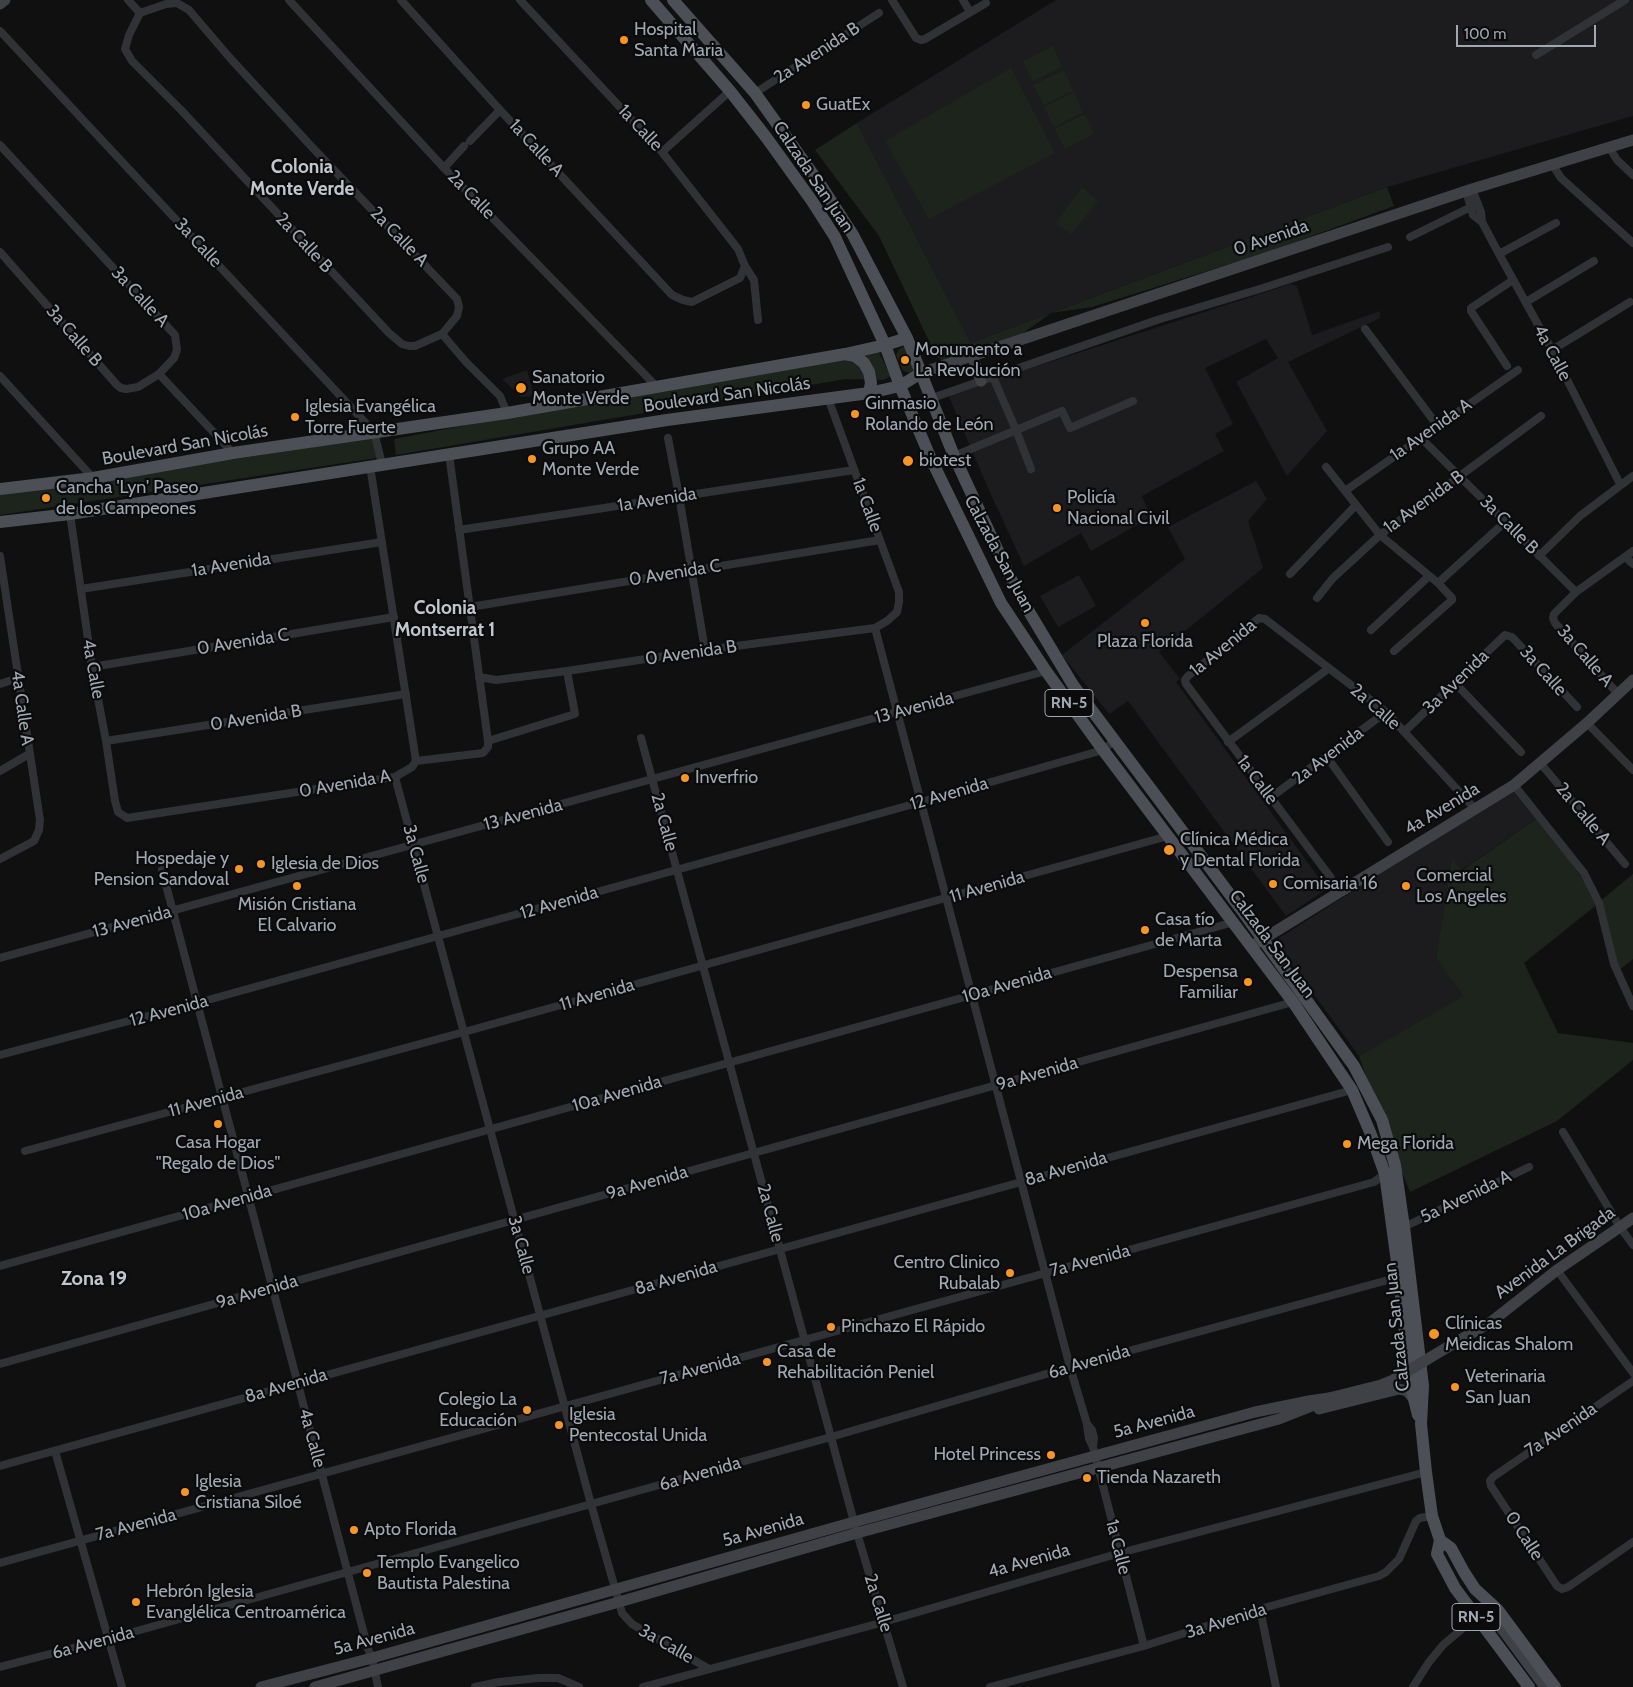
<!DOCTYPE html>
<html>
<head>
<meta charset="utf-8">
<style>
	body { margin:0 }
	#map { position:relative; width:1633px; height:1687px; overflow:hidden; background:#101011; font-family:Cabin,sans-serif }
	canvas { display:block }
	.scale { position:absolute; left:1456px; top:25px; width:140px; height:22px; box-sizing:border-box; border:2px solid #a0a8b3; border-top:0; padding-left:6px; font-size:15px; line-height:18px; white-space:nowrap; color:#a0a8b3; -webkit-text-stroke:4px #0b0b0c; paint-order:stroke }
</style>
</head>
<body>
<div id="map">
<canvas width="1633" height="1687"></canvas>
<div class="scale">100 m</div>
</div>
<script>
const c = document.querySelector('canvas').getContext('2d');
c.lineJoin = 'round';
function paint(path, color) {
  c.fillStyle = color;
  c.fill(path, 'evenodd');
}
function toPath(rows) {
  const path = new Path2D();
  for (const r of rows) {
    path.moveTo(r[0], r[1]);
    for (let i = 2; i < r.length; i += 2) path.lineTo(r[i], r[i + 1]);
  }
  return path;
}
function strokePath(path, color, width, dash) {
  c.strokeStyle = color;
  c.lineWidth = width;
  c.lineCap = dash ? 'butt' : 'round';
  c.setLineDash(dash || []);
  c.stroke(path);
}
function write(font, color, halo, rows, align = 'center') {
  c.font = font + ' Cabin,sans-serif';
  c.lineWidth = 4.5;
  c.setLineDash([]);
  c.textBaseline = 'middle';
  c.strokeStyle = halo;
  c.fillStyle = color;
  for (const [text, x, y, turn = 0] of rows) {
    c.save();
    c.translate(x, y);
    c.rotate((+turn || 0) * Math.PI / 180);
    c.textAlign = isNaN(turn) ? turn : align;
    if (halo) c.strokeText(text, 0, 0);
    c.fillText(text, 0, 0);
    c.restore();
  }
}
const built = toPath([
	[1056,0,1633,0,1633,116,1387,187,971,343,857,123],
	[1291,284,1297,286,1312,335,1380,311,1380,318,1288,362,1327,431,1287,476,1236,382,1278,358,1266,339,1205,368,1233,424,1215,434,1224,451,1142,496,1151,517,1091,551,1081,533,1024,566,988,488,949,397,951,394],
	[527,370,534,396,521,397,502,379],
	[1256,481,1267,499,1248,521,1263,568,1159,652,1180,679,1176,682,1327,889,1286,916,1128,701,1109,714,1062,655,1185,559,1168,527],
	[1079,575,1096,606,1058,627,1040,596],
	[1519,786,1539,817,1460,871,1452,859,1436,958,1465,996,1359,1056,1279,947,1279,938]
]);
const green = toPath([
	[1053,46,1062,67,1033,81,1023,61],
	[1011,68,1055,153,929,219,885,141],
	[1064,70,1073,91,1044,105,1033,85],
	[1074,92,1083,112,1054,127,1044,107],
	[1085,114,1094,134,1065,149,1055,129],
	[857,123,971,343,1387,187,1394,206,1265,253,1092,307,1051,313,1022,334,949,360,942,360,936,356,879,236,815,150],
	[1082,187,1098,201,1071,234,1056,222],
	[876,347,891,376,884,380,846,379,396,455,394,439],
	[903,347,905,348,914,371,910,373,903,371,896,355,899,349],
	[379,437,383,457,0,515,0,495],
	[1539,817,1599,902,1633,874,1633,959,1617,972,1599,903,1524,963,1558,1033,1633,1043,1633,1060,1557,1121,1410,1192,1385,1131,1359,1056,1464,996,1436,958,1452,858,1461,871]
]);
const street = toPath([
	[128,0,140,13],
	[289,0,444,168,657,387],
	[401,0,500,110,672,295,683,300,692,302,740,278,745,266],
	[520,0,662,152,738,249,745,266,754,280,758,320],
	[892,0,916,38,921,40,925,39,986,3],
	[963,0,970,12],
	[177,3,189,10,230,58,311,146,457,299,459,307,457,316,442,334,415,346,409,346,402,344,389,333,181,110,132,61,125,49,129,35,140,13,166,4,177,3],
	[0,31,374,432,382,464],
	[1536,55,1625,0],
	[755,93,879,13],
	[470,141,500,110],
	[0,145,175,335,177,350,174,358,159,374,138,387,126,389,121,388,117,385,0,252],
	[1609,147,1617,160,1633,175],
	[662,152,730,91],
	[1552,164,1561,178,1633,243],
	[444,168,464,146],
	[1472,189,1481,212,1482,222],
	[1466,191,1473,215,1482,222,1499,254,1552,350,1620,484],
	[1410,237,1477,204],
	[1499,254,1556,223],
	[1526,302,1594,261],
	[1365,329,1437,425],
	[442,334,466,362,500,396,507,413],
	[1552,350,1630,302],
	[1507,366,1471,311,1471,308,1513,280],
	[159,374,233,453],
	[0,376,93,478],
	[993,377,1016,430,1031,469],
	[932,398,1157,320,1263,288,1388,247],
	[668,438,679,496,705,650],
	[1421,438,1576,592],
	[449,454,488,741],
	[954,456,1062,411,1070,428,1133,401],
	[370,466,416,761],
	[1326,467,1380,535,1438,583,1452,598,1452,600,1394,651],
	[1345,491,1518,370],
	[70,514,92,667,106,741,115,801,118,812,127,818,395,777,412,767,416,761,483,753,488,747,488,741,575,714,567,671],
	[459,530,854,470],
	[0,556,40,820,39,830,34,841,0,859],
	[1539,556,1580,516,1633,476],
	[1625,557,1633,564],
	[1290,574,1356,505],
	[1438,583,1505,522],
	[81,589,382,542],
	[1317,598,1333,578,1380,535,1541,416],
	[470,607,880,540],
	[875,628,1070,1367,1087,1424,1092,1430,1094,1438,1093,1447],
	[1371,630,1428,577],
	[92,667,394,617],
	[479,677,496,680,567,671,705,650,875,628,887,621,897,612,899,602,899,592,828,398],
	[1455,683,1521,752],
	[0,684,18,678],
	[1618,694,1555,623,1553,618,1554,614,1576,592,1633,551],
	[1587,723,1633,770],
	[1404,732,1505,635,1512,637,1577,707],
	[641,738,857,1533,903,1687],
	[106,741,406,694],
	[1228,742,1328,669],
	[1327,757,1388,842],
	[1541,764,1625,864],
	[0,771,29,754],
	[395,777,591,1504,622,1613,632,1624,709,1669],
	[1514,785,1584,873,1599,903,1614,964,1633,1006],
	[1270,798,1386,712],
	[162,870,368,1649,372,1658,378,1687],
	[1331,878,1186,684,1185,680,1188,676,1259,618,1265,619,1386,712,1475,809],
	[0,958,1046,671],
	[0,1055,197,1003,921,802,1103,750,1114,741],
	[1563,1132,1620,1227,1633,1245],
	[25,1151,464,1032,1168,836],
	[1404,1227,1529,1167],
	[0,1266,1234,922],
	[1557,1270,1633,1373],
	[0,1364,1293,1002],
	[1633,1381,1493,1477,1490,1481,1491,1486,1557,1586,1562,1589,1568,1587,1633,1542],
	[1087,1426,1089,1439,1093,1447,1144,1646],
	[55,1451,122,1687],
	[0,1466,1352,1090],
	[0,1563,1374,1182,1386,1173],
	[1260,1609,1276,1687],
	[0,1667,108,1639,591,1504,831,1437,1070,1367,1399,1277],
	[475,1687,499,1682,539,1678,558,1678,579,1687],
	[643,1687,884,1622,1120,1553,1426,1472],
	[990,1687,1144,1646,1260,1609,1379,1576,1386,1572,1399,1559,1416,1521,1420,1518,1432,1516],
	[1413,1687,1429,1662,1443,1645,1476,1617]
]);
const secondary = toPath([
	[0,4,5,0],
	[972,356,981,381],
	[921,373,1472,189,1633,140],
	[1255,944,1514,785,1587,723,1633,680],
	[1446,1348,1491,1322,1557,1270,1633,1218],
	[1319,1409,1399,1389,1407,1391,1413,1398],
	[1486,1600,1491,1614,1545,1687],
	[261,1687,372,1658,854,1522,1255,1412,1309,1401,1329,1398],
	[315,1687,619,1602,857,1533,1279,1419,1317,1404]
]);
const primary = toPath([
	[651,0,730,91,766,137,812,201,835,237,885,345,900,386,931,459,1001,603,1046,671,1103,750,1293,1002,1352,1090,1370,1132,1385,1174,1399,1277,1411,1387,1418,1415],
	[673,0,755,93,822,187,853,235,907,338,954,456,1011,579,1025,605,1073,685,1243,912,1354,1066,1382,1120,1395,1165,1404,1227,1423,1386,1421,1424,1426,1472,1432,1516,1440,1540,1437,1554,1455,1588,1529,1687],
	[845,354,855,356,864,363,869,372,871,383,869,393],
	[0,489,93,478,233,453,507,413,845,354,885,345,907,338],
	[0,522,70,514,667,420,869,393,900,386,921,373],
	[1440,1540,1451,1548,1464,1572,1475,1589,1498,1610,1555,1687]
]);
const secondaryBridge = toPath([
	[1329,1398,1381,1385,1393,1380,1446,1348]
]);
const markers = [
	[624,40,5,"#f79622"],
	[806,105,5,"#f79622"],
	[905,360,5,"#f79622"],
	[521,388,6,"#f79622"],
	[855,414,5,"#f79622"],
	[295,417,5,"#f79622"],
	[532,459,5,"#f79622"],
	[908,461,6,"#f79622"],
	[46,498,5,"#f79622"],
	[1057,508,5,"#f79622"],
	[1145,623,5,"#f79622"],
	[685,778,5,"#f79622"],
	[1169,850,6,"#f79622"],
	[261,864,5,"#f79622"],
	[239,869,5,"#f79622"],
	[1273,884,5,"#f79622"],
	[297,886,5,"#f79622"],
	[1406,886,5,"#f79622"],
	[1145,930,5,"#f79622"],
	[1248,982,5,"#f79622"],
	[218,1124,5,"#f79622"],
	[1347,1144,5,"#f79622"],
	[1010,1273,5,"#f79622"],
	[831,1327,5,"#f79622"],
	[1434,1334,6,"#f79622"],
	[767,1362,5,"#f79622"],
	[1455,1387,5,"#f79622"],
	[527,1410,5,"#f79622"],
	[559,1425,5,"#f79622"],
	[1051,1455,5,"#f79622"],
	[1087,1478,5,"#f79622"],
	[185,1492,5,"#f79622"],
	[354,1530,5,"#f79622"],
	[367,1573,5,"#f79622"],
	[136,1602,5,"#f79622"]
];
const shields = [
	[1069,703,48],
	[1476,1617,48]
];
const shieldNames = [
	["RN-5",1069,703],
	["RN-5",1476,1617]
];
const poiNames = [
	["Hospital",634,30],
	["Santa Maria",634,51],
	["GuatEx",816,105],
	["Monumento a",915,350],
	["La Revolución",915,371],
	["Sanatorio",532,378],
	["Monte Verde",532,399],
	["Ginmasio",865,404],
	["Rolando de León",865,425],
	["Iglesia Evangélica",305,407],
	["Torre Fuerte",305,428],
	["Grupo AA",542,449],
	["Monte Verde",542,470],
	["biotest",919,461],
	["Cancha 'Lyn' Paseo",56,488],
	["de los Campeones",56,509],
	["Policía",1067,498],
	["Nacional Civil",1067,519],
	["Plaza Florida",1145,642,"center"],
	["Inverfrio",695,778],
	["Clínica Médica",1180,840],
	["y Dental Florida",1180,861],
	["Hospedaje y",229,859,"right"],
	["Pension Sandoval",229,880,"right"],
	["Iglesia de Dios",271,864],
	["Comercial",1416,876],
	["Los Angeles",1416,897],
	["Comisaria 16",1283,884],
	["Misión Cristiana",297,905,"center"],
	["El Calvario",297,926,"center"],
	["Casa tío",1155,920],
	["de Marta",1155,941],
	["Despensa",1238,972,"right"],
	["Familiar",1238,993,"right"],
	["Casa Hogar",218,1143,"center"],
	["\"Regalo de Dios\"",218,1164,"center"],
	["Mega Florida",1357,1144],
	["Centro Clinico",1000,1263,"right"],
	["Rubalab",1000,1284,"right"],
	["Clínicas",1445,1324],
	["Meidicas Shalom",1445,1345],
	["Pinchazo El Rápido",841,1327],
	["Casa de",777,1352],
	["Rehabilitación Peniel",777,1373],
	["Veterinaria",1465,1377],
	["San Juan",1465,1398],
	["Colegio La",517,1400,"right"],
	["Educación",517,1421,"right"],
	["Iglesia",569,1415],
	["Pentecostal Unida",569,1436],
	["Hotel Princess",1041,1455,"right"],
	["Tienda Nazareth",1097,1478],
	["Iglesia",195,1482],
	["Cristiana Siloé",195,1503],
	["Apto Florida",364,1530],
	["Templo Evangelico",377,1563],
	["Bautista Palestina",377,1584],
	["Hebrón Iglesia",146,1592],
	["Evanglélica Centroamérica",146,1613]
];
const streetNames = [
	["2a Avenida B",817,53,-33],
	["1a Calle",640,128,47],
	["1a Calle A",536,148,47],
	["Calzada San Juan",813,177,56],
	["2a Calle",471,195,46],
	["2a Calle A",399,237,46],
	["0 Avenida",1271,238,-19],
	["3a Calle",198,243,47],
	["2a Calle B",304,243,47],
	["3a Calle A",140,297,47],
	["3a Calle B",74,336,49],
	["4a Calle",1552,353,62],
	["Boulevard San Nicolás",727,395,-8],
	["1a Avenida A",1431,430,-35],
	["Boulevard San Nicolás",185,445,-10],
	["1a Avenida",657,500,-9],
	["1a Avenida B",1424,502,-36],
	["1a Calle",867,505,70],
	["3a Calle B",1509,525,45],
	["Calzada San Juan",999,554,62],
	["1a Avenida",231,565,-9],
	["0 Avenida C",675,573,-9],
	["0 Avenida C",243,642,-9],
	["1a Avenida",1223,648,-39],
	["0 Avenida B",691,653,-8],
	["3a Calle A",1585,656,49],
	["4a Calle",93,669,80],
	["3a Calle",1543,671,48],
	["3a Avenida",1456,682,-44],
	["2a Calle",1375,707,41],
	["4a Calle A",22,708,82],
	["13 Avenida",914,708,-15],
	["0 Avenida B",256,718,-9],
	["2a Avenida",1328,756,-37],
	["1a Calle",1257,780,53],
	["0 Avenida A",345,784,-10],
	["12 Avenida",949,794,-16],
	["4a Avenida",1442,809,-31],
	["2a Calle A",1583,814,50],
	["13 Avenida",523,815,-15],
	["2a Calle",664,822,75],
	["3a Calle",416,854,75],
	["11 Avenida",987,887,-16],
	["12 Avenida",559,903,-16],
	["13 Avenida",132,922,-15],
	["Calzada San Juan",1272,944,53],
	["10a Avenida",1007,985,-16],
	["11 Avenida",597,995,-16],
	["12 Avenida",169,1011,-15],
	["9a Avenida",1037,1074,-16],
	["10a Avenida",617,1094,-16],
	["11 Avenida",206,1102,-15],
	["8a Avenida",1066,1169,-16],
	["9a Avenida",647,1183,-16],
	["5a Avenida A",1466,1197,-26],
	["10a Avenida",227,1203,-16],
	["2a Calle",770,1213,75],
	["3a Calle",521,1245,75],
	["Avenida La Brigada",1555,1253,-36],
	["7a Avenida",1090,1261,-15],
	["8a Avenida",676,1278,-16],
	["9a Avenida",257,1292,-16],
	["Calzada San Juan",1397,1327,-96],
	["6a Avenida",1089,1362,-16],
	["7a Avenida",700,1369,-15],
	["8a Avenida",286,1386,-16],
	["5a Avenida",1154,1422,-15],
	["7a Avenida",1561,1430,-34],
	["4a Calle",312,1438,75],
	["6a Avenida",700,1474,-16],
	["7a Avenida",136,1525,-15],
	["5a Avenida",763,1530,-16],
	["0 Calle",1524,1536,57],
	["1a Calle",1118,1547,76],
	["4a Avenida",1029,1561,-16],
	["2a Calle",878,1603,73],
	["3a Avenida",1226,1621,-17],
	["5a Avenida",374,1639,-15],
	["6a Avenida",93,1643,-15],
	["3a Calle",666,1644,30]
];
const neighbourhoodNames = [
	["Colonia",302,167],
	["Monte Verde",302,189],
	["Colonia",445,608],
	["Montserrat 1",445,630]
];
const quarterNames = [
	["Zona 19",94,1279]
];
paint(built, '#1c1c1e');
paint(green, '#1c241c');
strokePath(street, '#313236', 8);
strokePath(secondary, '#3f4146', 11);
strokePath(primary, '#4c4f55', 12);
strokePath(secondaryBridge, '#3f4146', 11);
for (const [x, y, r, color] of markers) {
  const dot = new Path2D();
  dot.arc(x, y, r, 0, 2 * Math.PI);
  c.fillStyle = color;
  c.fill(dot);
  strokePath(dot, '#0b0b0c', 2);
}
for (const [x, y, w] of shields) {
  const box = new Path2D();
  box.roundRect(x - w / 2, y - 13.5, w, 27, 4);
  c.fillStyle = '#0b0b0c';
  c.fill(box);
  strokePath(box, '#a0a8b3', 1);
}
write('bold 16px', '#a0a8b3', null, shieldNames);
write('18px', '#a0a8b3', '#0b0b0c', poiNames, 'left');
write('18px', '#a0a8b3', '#0b0b0c', streetNames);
write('bold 19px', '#c1c6ce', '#0b0b0c', neighbourhoodNames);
write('bold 20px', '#c1c6ce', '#0b0b0c', quarterNames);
</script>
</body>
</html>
